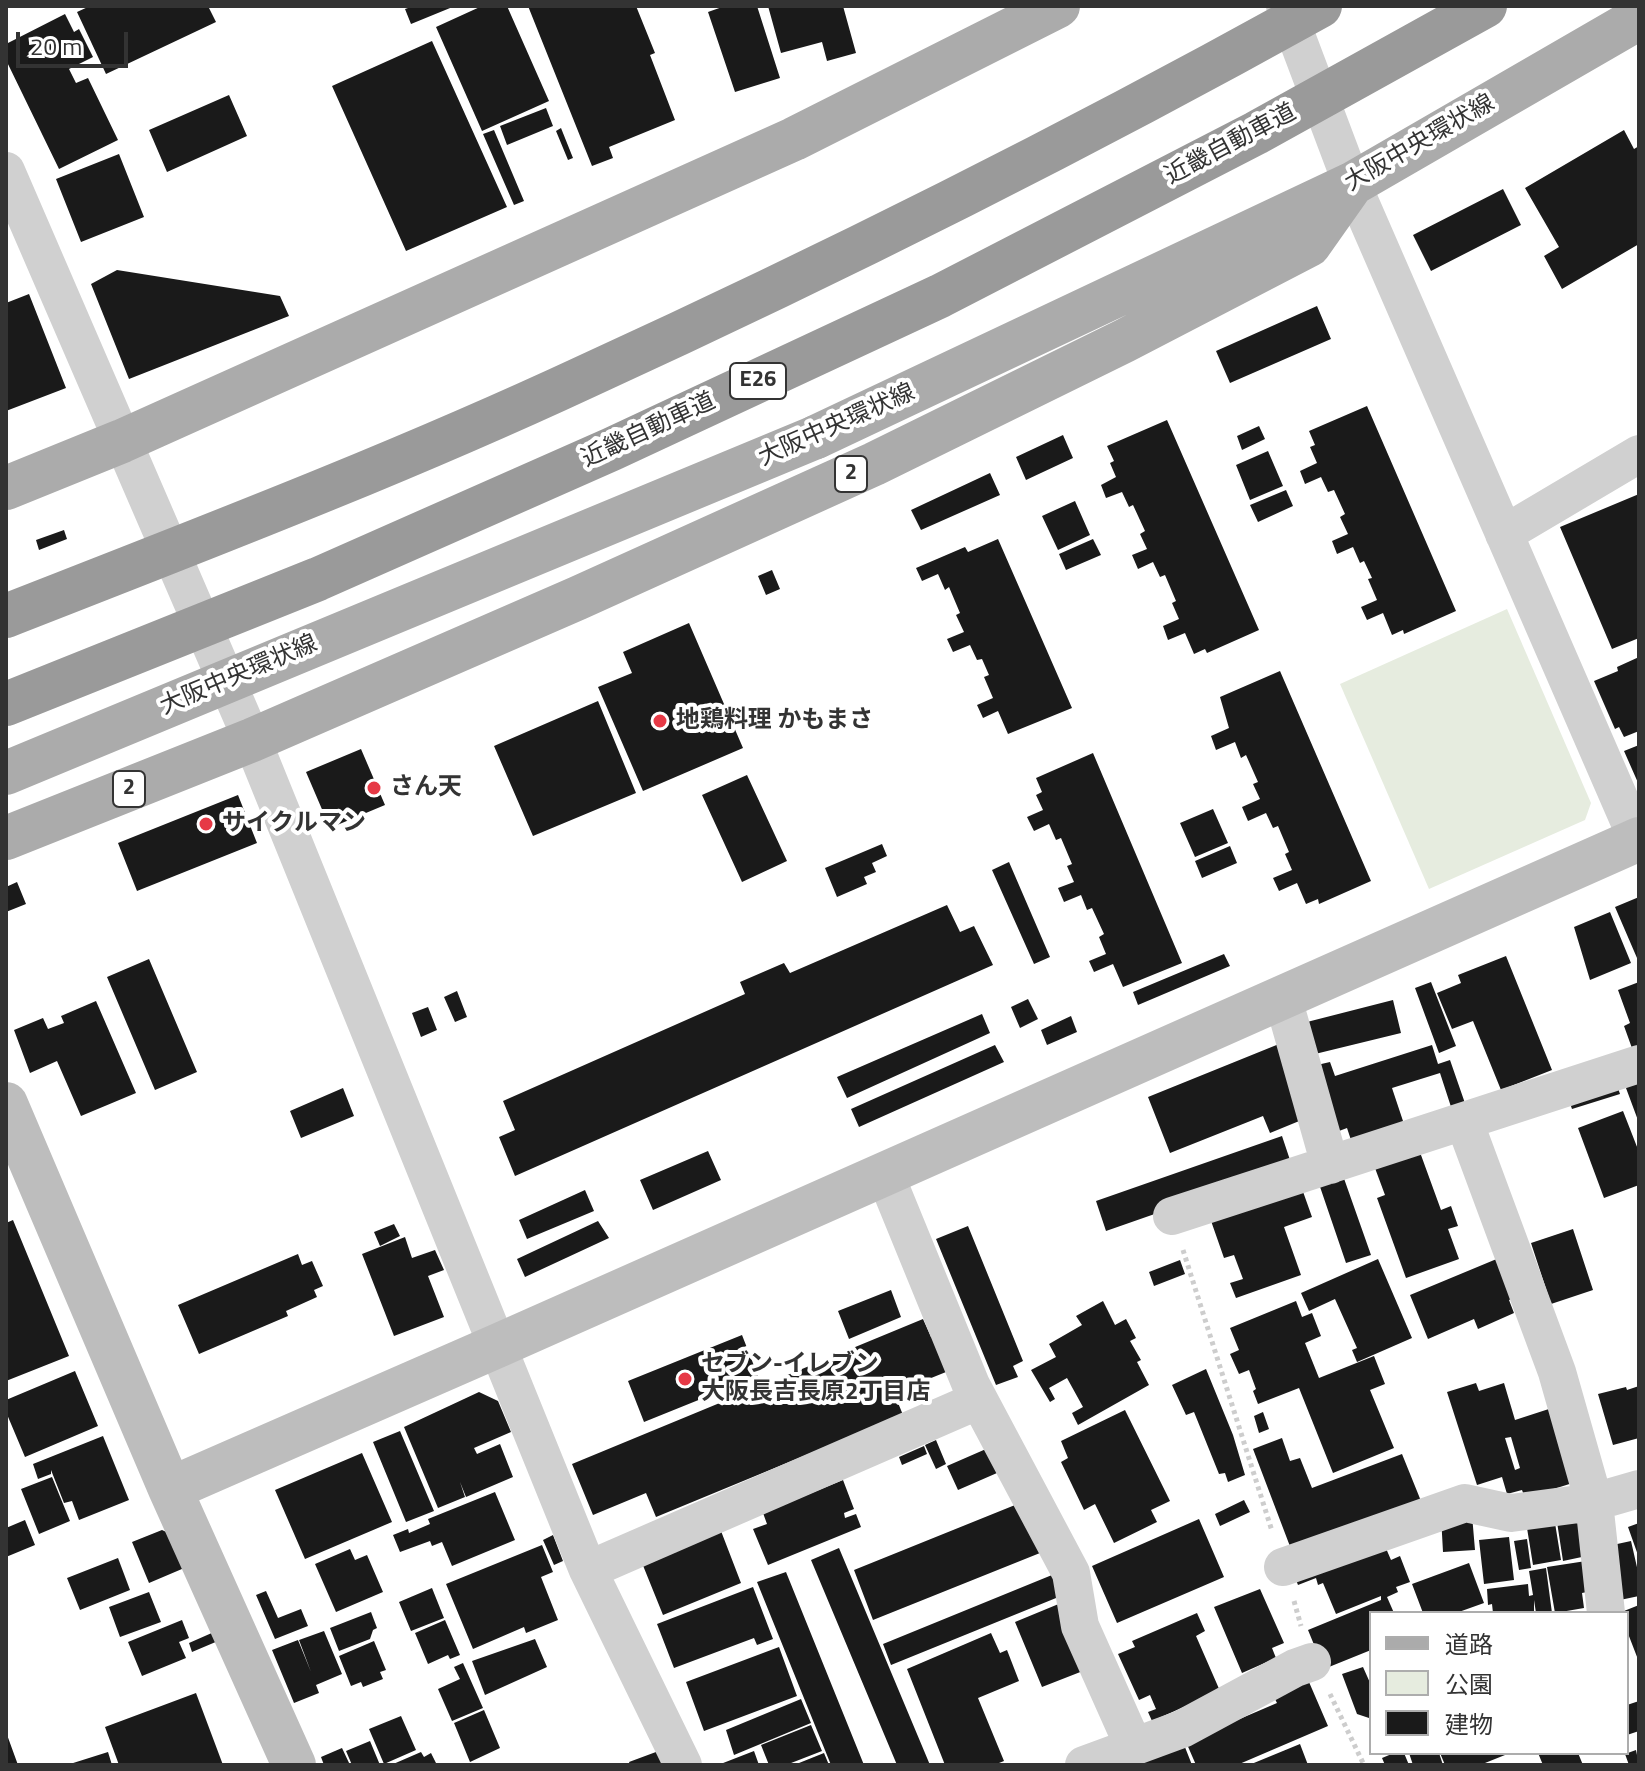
<!DOCTYPE html>
<meta charset="utf-8">
<style>
body{margin:0}
#map{position:relative;width:1645px;height:1771px;overflow:hidden;background:#fff;font-family:"Titillium Web","Noto Sans JP",sans-serif}
canvas{display:block}
.frame{position:absolute;inset:0;border:8px solid #333;pointer-events:none}
.legend{position:absolute;left:1369px;top:1611px;width:260px;height:144px;box-sizing:border-box;background:#fff;border:2px solid #adadad;margin:0;padding:10px 14px;list-style:none;font-size:24px;color:#333}
.legend li{display:flex;align-items:center;gap:16px;height:40px}
.legend b{width:40px;border:2px solid #adadad}
.scale{position:absolute;left:16px;top:32px;width:112px;height:36px;box-sizing:border-box;border:4px solid #333;border-top:0;padding-left:10px;font-size:24px;line-height:28px;white-space:nowrap;color:#333;-webkit-text-stroke:6px #fff;paint-order:stroke}
</style>
<div id="map">
<canvas width="1645" height="1771"></canvas>
<div class="frame"></div>
<ul class="legend">
<li><b style="height:10px;background:#ababab"></b>道路</li>
<li><b style="height:22px;background:#e6ecdf"></b>公園</li>
<li><b style="height:22px;background:#1a1a1a"></b>建物</li>
</ul>
<div class="scale">20 m</div>
</div>
<script>
const g = document.querySelector('canvas').getContext('2d');
g.lineJoin = 'round';
function fill(path, color) { g.fillStyle = color; g.fill(path, 'evenodd'); }
function strokePath(path, color, width, dash) { g.strokeStyle = color; g.lineWidth = width; g.lineCap = dash ? 'butt' : 'round'; g.setLineDash(dash || []); g.stroke(path); }
function label(font, color, halo, rows, align = 'center') {
  g.font = font + ' "Titillium Web","Noto Sans JP",sans-serif'; g.lineWidth = 8; g.setLineDash([]); g.textBaseline = 'middle'; g.strokeStyle = halo; g.fillStyle = color; for (const [text, x, y, turn = 0] of rows) {
    g.save(); g.translate(x, y); g.rotate((+turn || 0) * Math.PI / 180); g.textAlign = isNaN(turn) ? turn : align; if (halo) g.strokeText(text, 0, 0); g.fillText(text, 0, 0); g.restore();
  }
}
fill(new Path2D(`
 M1507 609 1591 803 1585 820 1429 889 1340 684Z`), '#e6ecdf');
fill(new Path2D(`
 M90 6H208L216 22 106 74 77 12Z
 M414 6H455L411 24 405 9Z
 M482 6H507L549 101 482 131 436 27Z
 M528 6H636L655 53 650 55 675 120 609 147 613 158 592 166Z
 M725 6H757L780 78 735 92 708 12Z
 M768 6H843L856 53 827 61 822 42 781 53Z
 M65 14 74 32 79 29 93 57 69 69 76 83 88 78 118 140 59 169 6 60V44Z
 M432 41 507 207 406 251 332 86Z
 M229 95 247 136 167 172 149 130Z
 M546 108 553 126 507 145 500 126Z
 M561 128 573 158 568 160 556 131Z
 M494 130 524 201 514 205 483 134Z
 M1624 130 1634 149 1639 146V244L1562 289 1544 256 1559 247 1525 188Z
 M119 154 144 217 81 242 56 179Z
 M1503 189 1521 225 1431 271 1413 235Z
 M117 270 280 296 289 316 129 379 91 284Z
 M29 294 66 388 6 411V303Z
 M1317 306 1331 339 1230 383 1216 351Z
 M1367 406 1456 611 1404 634 1403 630 1392 635 1383 613 1367 620 1361 607 1377 600 1368 579 1372 578 1364 561 1360 563 1353 547 1337 554 1332 541 1348 534 1340 517 1345 514 1334 490 1328 492 1321 477 1305 484 1300 471 1317 463 1310 447 1315 445 1309 431Z
 M1167 420 1259 630 1207 653 1205 649 1194 654 1185 633 1168 640 1163 626 1179 619 1172 603 1176 601 1165 575 1160 577 1153 562 1138 569 1132 555 1147 549 1140 534 1145 531 1133 505 1129 507 1122 492 1106 498 1101 485 1116 477 1110 463 1114 461 1107 446Z
 M1259 426 1265 439 1242 450 1237 436Z
 M1063 435 1073 458 1026 480 1016 457Z
 M1268 451 1283 486 1250 500 1236 465Z
 M990 473 1000 495 921 530 911 510Z
 M1286 490 1293 506 1258 522 1250 505Z
 M1639 494V638L1612 649 1560 527Z
 M1075 501 1090 535 1058 550 1042 516Z
 M64 530 67 539 39 550 36 540Z
 M998 539 1072 708 1008 734 998 711 983 718 977 705 993 698 984 677 989 675 982 659 977 660 970 645 953 652 947 639 964 632 956 615 960 613 949 587 945 590 938 574 922 581 916 568 965 547 968 552Z
 M1093 539 1101 555 1066 570 1059 554Z
 M772 570 780 589 766 595 758 576Z
 M689 623 743 748 643 791 598 687 632 673 623 652Z
 M1639 657V731L1624 737 1619 727 1615 729 1594 681 1618 671 1617 667Z
 M1280 671 1371 881 1319 904 1318 899 1306 904 1297 883 1279 891 1273 878 1292 870 1285 854 1289 852 1278 826 1273 828 1266 813 1248 821 1242 807 1260 799 1253 784 1258 782 1246 755 1241 758 1235 742 1216 750 1211 736 1229 728 1220 697Z
 M598 701 636 793 533 836 494 746Z
 M1639 745V785L1624 751Z
 M361 749 385 805 330 828 306 772Z
 M1093 753 1182 963 1123 987 1113 964 1094 972 1089 961 1106 954 1099 937 1104 934 1092 908 1087 910 1081 895 1064 902 1058 888 1074 882 1067 866 1072 864 1061 838 1056 840 1049 824 1034 831 1027 817 1043 810 1036 795 1042 792 1036 778Z
 M747 775 787 861 742 882 702 795Z
 M238 795 257 843 137 891 118 843Z
 M1213 809 1228 843 1195 857 1180 823Z
 M882 844 887 856 872 863 876 872 864 877 867 884 837 897 825 868Z
 M1230 846 1237 863 1202 878 1195 861Z
 M1009 862 1050 957 1034 964 992 870Z
 M17 882 26 904 6 912V887Z
 M1639 897V957L1637 958 1615 907Z
 M947 905 960 932 974 926 993 965 515 1176 499 1137 515 1130 503 1101 745 994 740 982 784 963 790 973Z
 M1610 912 1631 963 1590 980 1574 927Z
 M1224 954 1230 966 1138 1005 1133 992Z
 M1506 956 1552 1070 1501 1090 1473 1021 1452 1029 1437 993 1461 983 1458 975Z
 M149 959 197 1072 155 1090 107 977Z
 M1431 982 1456 1046 1439 1053 1415 988Z
 M1639 982V1049L1633 1051 1624 1026 1630 1023 1618 990Z
 M457 991 467 1017 455 1022 444 997Z
 M1028 999 1038 1019 1020 1028 1011 1007Z
 M1393 1000 1401 1033 1315 1054 1307 1022Z
 M96 1001 136 1093 81 1116 57 1061 30 1073 14 1030 43 1018 48 1029 64 1023 61 1016Z
 M428 1007 437 1030 421 1037 412 1013Z
 M982 1014 990 1033 847 1098 837 1077Z
 M1071 1016 1077 1032 1047 1045 1041 1030Z
 M1279 1044 1309 1117 1270 1133 1263 1116 1170 1153 1148 1097Z
 M995 1045 1004 1062 859 1127 851 1109Z
 M1432 1045 1438 1064 1450 1060 1467 1109 1453 1113 1440 1073 1392 1088 1407 1133 1354 1149 1347 1128 1339 1131 1317 1065 1330 1062 1335 1076Z
 M1639 1074V1123L1623 1080Z
 M1614 1076 1620 1094 1572 1109 1566 1092Z
 M343 1088 354 1116 301 1138 290 1111Z
 M1623 1111 1639 1152V1185L1604 1198 1578 1128Z
 M1282 1136 1292 1166 1106 1231 1096 1201Z
 M1417 1144 1441 1210 1451 1206 1458 1226 1448 1229 1459 1259 1406 1278 1377 1198 1385 1195 1372 1160Z
 M708 1151 721 1180 653 1210 640 1180Z
 M1341 1170 1371 1255 1346 1263 1317 1178Z
 M1301 1186 1312 1217 1284 1227 1301 1275 1236 1298 1230 1283 1243 1279 1234 1255 1224 1258 1210 1218Z
 M585 1190 594 1211 527 1239 519 1220Z
 M13 1220 69 1356 6 1381V1223Z
 M598 1221 609 1238 525 1277 517 1259Z
 M394 1224 400 1236 380 1246 374 1232Z
 M968 1226 1023 1361 1013 1366 1018 1377 996 1385 936 1239Z
 M1573 1229 1593 1290 1551 1304 1531 1243Z
 M405 1237 412 1258 435 1250 444 1270 428 1276 444 1317 394 1336 362 1254Z
 M298 1254 302 1265 312 1261 323 1286 314 1290 317 1297 286 1311 288 1316 199 1354 178 1305Z
 M1499 1258 1515 1297 1509 1300 1514 1313 1478 1329 1474 1319 1428 1339 1410 1295Z
 M1378 1259 1412 1338 1357 1362 1352 1350 1357 1348 1335 1299 1309 1311 1301 1293Z
 M1180 1260 1185 1274 1154 1286 1149 1272Z
 M891 1290 901 1317 849 1339 838 1311Z
 M1103 1301 1115 1325 1126 1319 1136 1338 1130 1341 1141 1360 1137 1362 1149 1385 1078 1425 1072 1413 1083 1407 1067 1378 1049 1388 1055 1399 1050 1402 1031 1370 1056 1357 1049 1344 1082 1325 1076 1316Z
 M1296 1301 1302 1317 1312 1313 1321 1336 1305 1343 1319 1378 1374 1356 1385 1384 1370 1390 1394 1448 1333 1473 1299 1388 1258 1404 1253 1391 1256 1389 1249 1370 1239 1374 1230 1354 1239 1350 1230 1328Z
 M923 1319 931 1337 938 1334 946 1372 894 1393 903 1415 656 1517 646 1493 593 1515 572 1464Z
 M742 1335 758 1376 644 1422 628 1381Z
 M1206 1369 1233 1435 1245 1475 1228 1482 1225 1473 1219 1474 1194 1412 1186 1415 1172 1385Z
 M75 1371 98 1426 25 1457 6 1412V1400Z
 M1476 1383 1479 1391 1504 1383 1515 1420 1555 1407 1579 1481 1525 1498 1522 1490 1507 1494 1502 1477 1477 1485 1447 1392ZM1511 1437 1520 1468 1515 1470 1505 1438Z
 M1639 1386V1438L1613 1445 1598 1394 1626 1387 1627 1390Z
 M479 1392 498 1401 511 1432 474 1448 477 1454 500 1444 513 1477 466 1497 460 1482 465 1497 438 1508 404 1427Z
 M1125 1410 1170 1501 1151 1510 1157 1522 1114 1543 1095 1504 1084 1510 1061 1462 1068 1458 1061 1441Z
 M1263 1412 1269 1429 1259 1433 1254 1416Z
 M400 1431 434 1511 406 1522 373 1442Z
 M103 1436 129 1500 79 1520 72 1501 64 1503 51 1470V1474L38 1479 33 1464Z
 M1282 1438 1290 1461 1300 1458 1312 1488 1402 1454 1423 1506 1291 1549 1253 1449Z
 M936 1440 946 1464 936 1469 925 1445Z
 M924 1446 927 1454 902 1465 899 1457Z
 M986 1449 997 1473 958 1490 947 1466Z
 M362 1453 392 1522 305 1559 275 1490Z
 M52 1477 70 1521 39 1534 21 1489Z
 M843 1480 854 1509 844 1513 845 1518 856 1514 861 1527 768 1565 753 1529 767 1524 763 1513Z
 M495 1492 515 1540 452 1566 442 1542 432 1546 430 1541 400 1552 393 1535 408 1529 409 1533 430 1524 428 1519Z
 M1244 1500 1250 1512 1220 1526 1215 1514Z
 M1020 1503 1040 1553 873 1620 854 1570Z
 M1472 1515 1475 1550 1443 1552 1441 1516Z
 M1583 1518 1596 1554 1563 1561 1557 1522Z
 M1199 1519 1224 1577 1117 1623 1092 1566Z
 M25 1520 35 1545 6 1557V1528Z
 M1555 1523 1561 1560 1533 1565 1527 1528Z
 M1639 1523V1558L1628 1527Z
 M162 1530 177 1537 189 1566 149 1583 132 1542Z
 M721 1531 741 1583 663 1615 642 1563Z
 M553 1535 563 1561 554 1565 543 1540Z
 M1509 1537 1514 1580 1484 1584 1479 1540Z
 M1527 1539 1531 1568 1519 1570 1514 1541Z
 M1631 1541 1639 1576V1596L1620 1600 1608 1546Z
 M542 1545 553 1572 541 1577 558 1620 526 1633 524 1627 473 1649 446 1584Z
 M1385 1546 1391 1560 1400 1556 1410 1582 1396 1587 1398 1592 1387 1597 1394 1613H1371V1650L1324 1669 1308 1630 1381 1600V1596L1336 1614 1323 1583 1318 1585 1316 1578 1298 1585 1292 1570Z
 M839 1548 930 1765H897L811 1560Z
 M350 1549 355 1560 367 1555 383 1592 336 1612 315 1564Z
 M118 1558 130 1590 80 1610 67 1578Z
 M1586 1561 1597 1590 1582 1593 1584 1608 1555 1613 1547 1567Z
 M1469 1563 1484 1603 1456 1613H1423L1412 1584Z
 M1546 1568 1552 1613H1536L1534 1600V1613H1493L1492 1604 1488 1605 1487 1589 1528 1584 1529 1596 1533 1595 1529 1571Z
 M786 1572 864 1765H831L757 1582Z
 M1052 1575 1061 1596 891 1665 883 1644Z
 M753 1587 773 1639 757 1645 754 1638 674 1668 657 1624Z
 M432 1588 444 1618 411 1631 399 1602Z
 M1260 1589 1284 1643 1272 1648 1276 1658 1242 1673 1214 1607Z
 M266 1591 278 1618 301 1609 308 1626 275 1639 256 1595Z
 M149 1592 161 1622 120 1637 109 1607Z
 M1061 1603 1088 1669 1042 1687 1015 1622Z
 M1639 1605V1662L1627 1631V1613H1619Z
 M371 1612 377 1628 373 1630 370 1639 339 1651 330 1628Z
 M1197 1613 1205 1631 1196 1636 1220 1691 1152 1721 1148 1712 1156 1709 1150 1695 1139 1700 1118 1654 1135 1647 1132 1641Z
 M182 1620 189 1638 179 1642 186 1658 142 1676 128 1642Z
 M445 1620 460 1655 450 1659 448 1655 428 1664 415 1633Z
 M324 1631 342 1674 316 1685 319 1693 294 1703 272 1650 298 1640 311 1672 299 1640Z
 M214 1632 218 1641 192 1652 189 1643Z
 M991 1633 1000 1653 1007 1650 1019 1681 978 1698 1004 1761 994 1765H945L907 1669Z
 M535 1639 547 1667 485 1695 472 1661Z
 M374 1641 386 1670 380 1672 383 1679 363 1687 361 1682 351 1686 339 1656Z
 M779 1647 797 1696 704 1731 686 1682Z
 M463 1663 483 1708 452 1721 438 1689 460 1679 454 1667Z
 M1363 1667 1371 1685V1717L1369 1718 1357 1714 1342 1674Z
 M1309 1682 1328 1726 1237 1765H1196L1186 1742 1277 1703 1274 1697Z
 M196 1693 223 1765H119L105 1727Z
 M801 1699 811 1723 734 1755 726 1730Z
 M1639 1701V1731L1627 1735V1705Z
 M484 1710 500 1748 470 1762 454 1723Z
 M401 1716 416 1750 384 1764 369 1729Z
 M811 1725 822 1751 786 1765H769L761 1745Z
 M6 1732 18 1765H6Z
 M1181 1737 1192 1765H1138Z
 M370 1741 380 1765H352L346 1751Z
 M1300 1744 1308 1765H1249Z
 M342 1748 350 1765H324L321 1757Z
 M664 1749 669 1765H630L629 1762Z
 M1636 1750 1639 1765H1629L1625 1754Z
 M754 1751 759 1765H718Z
 M108 1752 112 1765H70V1764Z
 M421 1752 424 1757 431 1753 437 1765H391Z
 M824 1753 829 1765H794Z
 M1394 1753H1404L1409 1765H1385L1382 1758Z
 M1409 1753H1439L1443 1765H1413Z
 M1440 1753H1510L1480 1765H1445Z
 M1538 1753H1578L1583 1765H1543Z`), '#1a1a1a');
strokePath(new Path2D(`
 M1183 1250 1272 1531
 M1294 1601 1301 1626
 M1330 1694 1364 1765`), '#cdcdcd', 5, [4, 4]);
strokePath(new Path2D(`
 M1285 6 1352 184 1637 839
 M6 171 252 740 588 1570 683 1765
 M1504 534 1639 454
 M1282 995 1330 1165
 M1464 1121 1557 1372 1594 1502 1606 1613
 M884 1172 971 1385 1071 1573 1080 1626 1134 1747
 M1172 1216 1639 1064
 M1283 1567 1465 1503 1511 1513 1594 1502 1639 1489
 M588 1570 979 1400
 M1084 1765 1182 1729 1295 1668 1312 1662`), '#d0d0d0', 38);
strokePath(new Path2D(`
 M6 1104 170 1489 294 1765
 M170 1489 497 1346 1639 839`), '#bdbdbd', 44);
strokePath(new Path2D(`
 M816 437 1352 184 1639 18
 M6 488 122 441 794 139 1058 6
 M6 838 252 740 578 598 874 464 1124 341 1309 245 1352 184`), '#ababab', 44);
strokePath(new Path2D(`
 M6 773 816 437`), '#ababab', 44);
strokePath(new Path2D(`
 M6 616C200 540 396 465 585 377 834 263 1081 139 1320 6
 M6 704 318 579 612 449 940 296 1256 133 1485 6`), '#9a9a9a', 44);
for (const [x, y, r, color] of [
 [660,721,8,"#e63946"],
 [374,788,8,"#e63946"],
 [206,824,8,"#e63946"],
 [685,1379,8,"#e63946"]
]) { const dot = new Path2D(); dot.arc(x, y, r, 0, 2 * Math.PI); g.fillStyle = color; g.fill(dot); strokePath(dot, '#fff', 3); }
for (const [x, y, w] of [
 [758,381,56],
 [851,474,32],
 [129,789,32]
]) { const box = new Path2D(); box.roundRect(x - w / 2, y - 18, w, 36, 6); g.fillStyle = '#fff'; g.fill(box); strokePath(box, '#333', 2); }
label('bold 22px', '#333', null, [
 ["E26",758,381],
 ["2",851,474],
 ["2",129,789]
]);
label('24px', '#333', '#fff', [
 ["大阪中央環状線",1420,144,-30],
 ["近畿自動車道",1231,145,-28],
 ["大阪中央環状線",837,426,-24],
 ["近畿自動車道",649,431,-25],
 ["大阪中央環状線",239,676,-23]
]);
label('bold 24px', '#333', '#fff', [
 ["地鶏料理 かもまさ",676,721],
 ["さん天",390,788],
 ["サイクルマン",222,824],
 ["セブン-イレブン",701,1365],
 ["大阪長吉長原2丁目店",701,1393]
], 'left');
</script>
